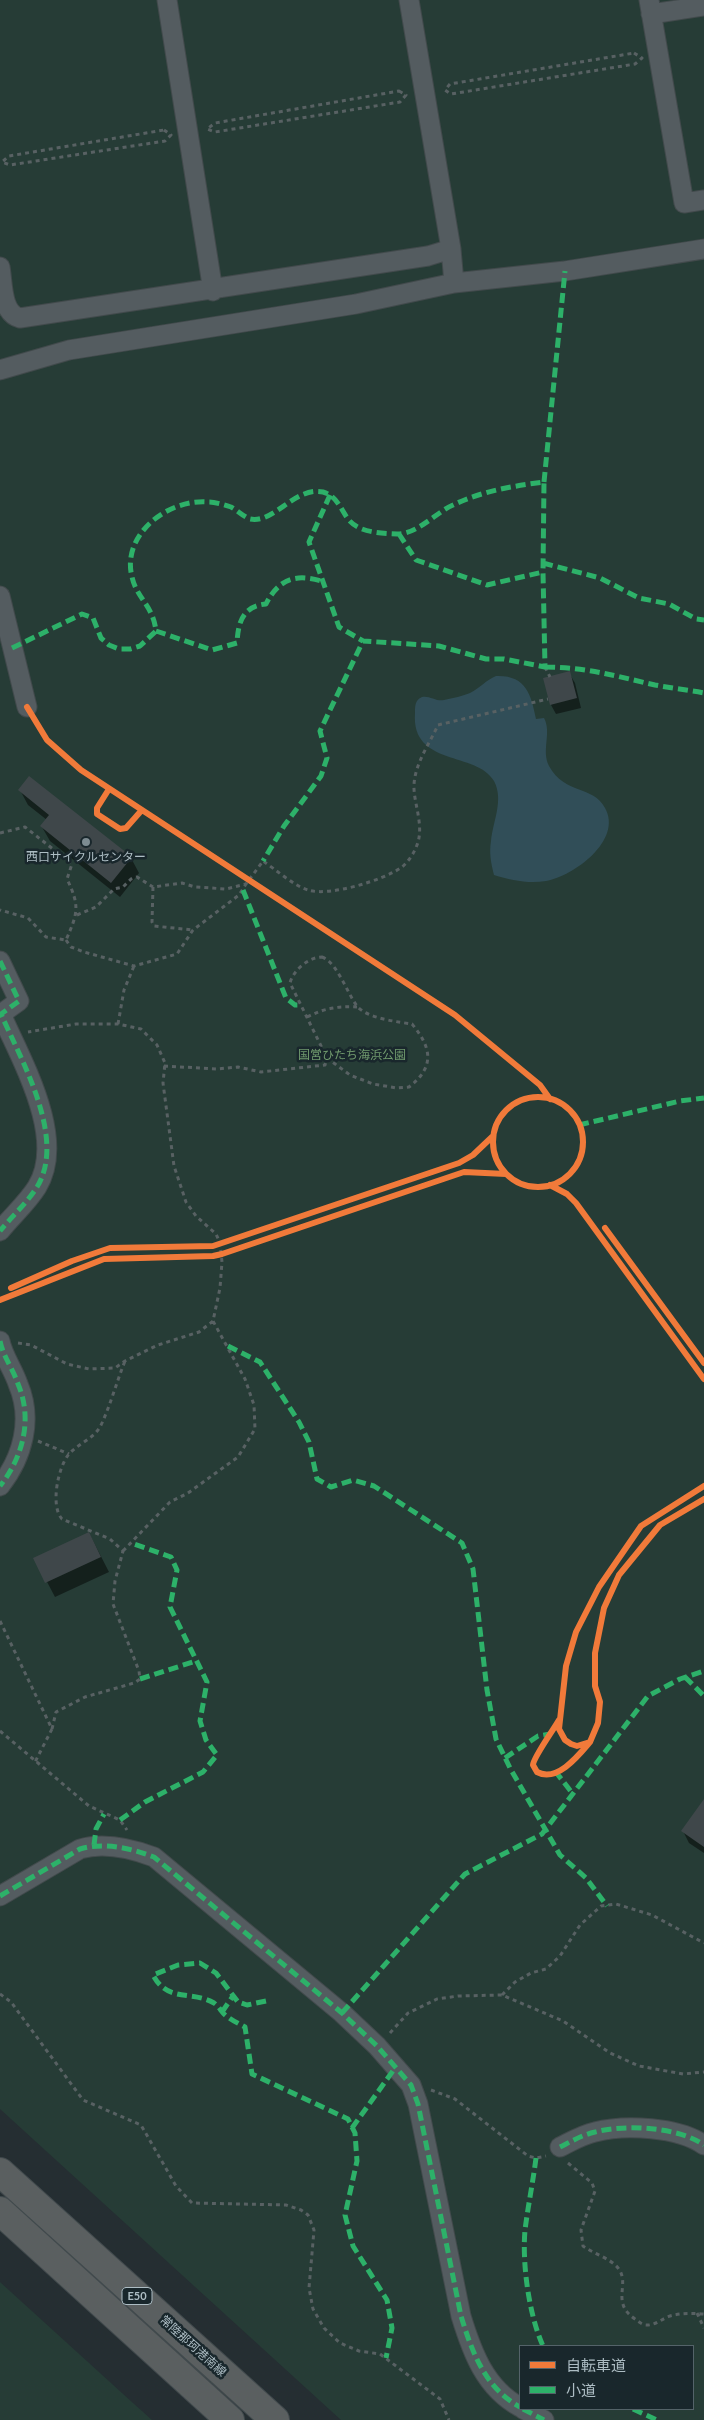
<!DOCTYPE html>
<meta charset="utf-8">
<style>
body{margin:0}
#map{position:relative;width:704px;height:2420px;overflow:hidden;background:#252e32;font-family:Lato,"Noto Sans JP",sans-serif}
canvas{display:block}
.legend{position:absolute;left:519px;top:2345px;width:175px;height:65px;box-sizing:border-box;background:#19272c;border:1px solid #546369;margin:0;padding:6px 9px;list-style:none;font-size:15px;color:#adbdc4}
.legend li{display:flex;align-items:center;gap:10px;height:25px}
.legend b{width:25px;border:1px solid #546369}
</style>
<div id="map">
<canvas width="704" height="2420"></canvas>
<ul class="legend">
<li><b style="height:6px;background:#f17a3a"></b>自転車道</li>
<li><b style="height:6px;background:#2db169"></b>小道</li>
</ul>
</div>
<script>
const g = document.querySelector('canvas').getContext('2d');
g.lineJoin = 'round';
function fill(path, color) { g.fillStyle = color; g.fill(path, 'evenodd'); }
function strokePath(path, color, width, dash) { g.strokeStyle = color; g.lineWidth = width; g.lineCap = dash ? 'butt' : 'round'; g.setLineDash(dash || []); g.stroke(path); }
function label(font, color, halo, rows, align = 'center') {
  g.font = font + ' Lato,"Noto Sans JP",sans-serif'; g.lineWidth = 5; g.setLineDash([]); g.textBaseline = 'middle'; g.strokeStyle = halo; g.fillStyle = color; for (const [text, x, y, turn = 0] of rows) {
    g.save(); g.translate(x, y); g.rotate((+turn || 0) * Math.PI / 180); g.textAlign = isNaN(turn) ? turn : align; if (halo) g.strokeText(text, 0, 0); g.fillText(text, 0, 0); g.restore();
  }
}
fill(new Path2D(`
 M0 0H704V2420H341L0 2109ZM520 2346H693V2409H520Z
 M0 2282 133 2403 152 2420H0Z`), '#263c36');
fill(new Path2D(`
 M496 676C526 675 531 694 536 719L544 718C552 733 541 750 549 766 565 795 593 785 605 808 623 840 574 876 546 881 528 884 511 880 494 875 491 863 489 853 491 841 493 821 504 800 494 781 477 751 411 767 415 713 415 706 415 700 422 697 429 695 437 702 444 700 453 698 463 696 470 693 480 688 486 680 496 676Z`), '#314e58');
fill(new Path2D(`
 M569 673 575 683 581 708 556 714 551 705Z
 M20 790 131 858 139 873 120 897 50 841 42 827 47 820 28 805Z
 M89 1533 109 1572 55 1597 35 1559Z
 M704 1810V1853L689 1843 683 1831Z`), '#0007');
fill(new Path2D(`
 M570 671 577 698 550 705 543 678Z
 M29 776 132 857 111 883 40 826 49 815 18 790Z
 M89 1532 101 1557 45 1583 33 1558Z
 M704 1799V1847L681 1831Z`), '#3f474a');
const minor = new Path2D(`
 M167 0 213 291
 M409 0 451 249 454 283
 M649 0 684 203 704 200
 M651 14 704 6
 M0 267C3 283 1 313 20 318L428 256 451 249
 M0 370 69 350 356 304 454 283 565 271 704 249
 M0 596 27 707
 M0 961 19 1001 1 1014C21 1060 67 1138 37 1187 27 1203 12 1216 0 1231
 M0 1341C3 1356 13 1369 18 1384 33 1419 23 1457 0 1486
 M0 1896 80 1849C104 1842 130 1848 154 1857L342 2013 377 2046 411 2085 418 2104 461 2316C472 2352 485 2388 520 2407
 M560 2147C572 2141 582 2135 595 2132 625 2124 679 2127 704 2145
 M523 2409 544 2420`);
const highway = new Path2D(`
 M0 2172 275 2420
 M0 2211 230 2420`);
strokePath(minor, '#424a4c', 21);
strokePath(highway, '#414a4d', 30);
strokePath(new Path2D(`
 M634 53 642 58 635 64 451 94 445 90 450 84Z
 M399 91 406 95 400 102 215 132 207 129 215 123Z
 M164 130 171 135 165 141 10 165 2 162 9 156Z
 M545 667 550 677
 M0 833 25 827 72 864 67 879C80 906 78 913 66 940L46 937 28 918 0 910
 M153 887 152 922 154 926 193 930
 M77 915 96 907 114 889 123 887 131 879 137 877 153 887 182 883 195 887 226 889 246 884 263 861C275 869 294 886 308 890 329 897 384 880 402 867 409 861 414 853 417 845 424 827 415 807 414 789 413 766 429 745 438 725L548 699
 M66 940 71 947 84 952 134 966 177 954 193 930 239 895 246 884
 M322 957C337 962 347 993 357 1006 366 1018 398 1022 412 1024 431 1047 436 1066 409 1087L397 1088 373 1084 350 1075 327 1058 290 983C293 971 308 957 322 957Z
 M307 1017C325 1008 338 1006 357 1007
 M118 1024 124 990 134 966
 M164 1066 217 1069 238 1067 261 1072 325 1065 327 1058
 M18 1343 31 1345 67 1364 89 1369 115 1368 125 1361 158 1345 199 1332 213 1321 220 1288 222 1262 220 1243 216 1234 196 1216 186 1202 174 1166 163 1083 165 1063 157 1045 141 1029 118 1024H76L28 1032
 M38 1441 69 1454
 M123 1551 170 1502 188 1493 238 1457 255 1429 254 1405 245 1379 213 1321
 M0 1621 52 1729 35 1762
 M52 1729 56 1712 85 1697 134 1683 140 1679 139 1671 113 1604 115 1581 123 1551 110 1539 62 1519C50 1506 58 1467 69 1454 80 1442 95 1439 102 1423 111 1403 117 1381 125 1361
 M0 1731 89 1806 120 1820 127 1830
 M0 1994 11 2002 83 2100 141 2125 176 2186 192 2203 286 2205 301 2210 308 2215 314 2230 309 2288 313 2309 324 2328 340 2343 359 2351 380 2354 440 2399 449 2420
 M502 1995 515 1982 531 1973 546 1969 560 1956 580 1925 601 1906 616 1904 652 1915 704 1943
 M390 2033 408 2013 437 1999 458 1996 502 1995 563 2021 610 2053 639 2066 683 2074 704 2072
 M431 2090 455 2099 528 2156 536 2158 546 2156
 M568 2163 592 2183 595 2191 581 2230 583 2246C594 2254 610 2258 618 2268 631 2284 610 2302 635 2319 638 2321 641 2324 645 2325 655 2326 661 2319 670 2316 681 2313 692 2313 704 2314
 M697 2313 704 2328`), '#586163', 3, [4, 4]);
strokePath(minor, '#545c60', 19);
strokePath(highway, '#5a5f60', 28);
strokePath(new Path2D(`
 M544 482 565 271
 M330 495 309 542 339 627 363 641
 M399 534 416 560 487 585 543 572
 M543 563 600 578 639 598 669 604 696 619 704 620
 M156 631 212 650 237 643C238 622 243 606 266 604 279 578 297 573 324 582
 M12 648 82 614 93 618 101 638 109 645 119 649H130L140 646 156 631C153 605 137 599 132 577 121 534 169 498 209 502 215 502 225 505 231 507 237 510 244 517 250 519 274 524 295 486 323 492 337 496 340 508 348 519 359 533 380 533 397 534 418 534 435 513 453 505 482 491 513 486 544 482L543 572 545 667 504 659H486L439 646 363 641 320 731 327 758 321 776 284 826 263 861
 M545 667C586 667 615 676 655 685 671 688 688 690 704 693
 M243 890 286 998 295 1005H300
 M0 961 19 1001 1 1014C21 1060 67 1138 37 1187 27 1203 12 1216 0 1231
 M579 1125 680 1101 704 1098
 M0 1341C3 1356 13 1369 18 1384 33 1419 23 1457 0 1486
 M228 1346 260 1362 299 1422 309 1442 317 1479 331 1487 353 1480 374 1486 462 1543 473 1569 487 1690 496 1739 510 1768 560 1855 586 1878 607 1906
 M685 1677 704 1696
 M140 1679 196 1661
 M505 1758 538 1736 550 1734
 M555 1771 573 1794
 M120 1820 145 1802 203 1772 217 1755 206 1740 200 1721 207 1682 170 1607 177 1570 171 1557 131 1543
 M94 1845 96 1829 104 1814
 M0 1896 80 1849C104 1842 130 1848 154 1857L342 2013 377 2046 411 2085 418 2104 461 2316C472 2352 485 2388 520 2407
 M266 2001 247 2005 238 2002 216 1973 200 1963 178 1965 153 1975C168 2003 191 1990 214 2003 220 2007 222 2014 228 2017 233 2021 240 2024 245 2027L252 2074 348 2119 355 2133 357 2161 345 2215 353 2246 387 2300 392 2328 386 2358
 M222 2012 233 1996
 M342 2013 465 1874 542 1834 648 1696 680 1679 704 1671
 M352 2128 395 2068
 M560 2147C572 2141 582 2135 595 2132 625 2124 679 2127 704 2145
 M536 2158C533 2182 528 2206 525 2230 522 2264 529 2315 543 2346
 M523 2409 544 2420
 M633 2409 657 2420`), '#2db169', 5, [10, 5]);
strokePath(new Path2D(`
 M27 707 47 740 81 770 455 1015 540 1085 550 1099
 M109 789 97 808V814L120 829 126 828 141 811
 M493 1142a45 45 0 1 1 90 0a45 45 0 1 1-90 0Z
 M550 1185 567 1194 576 1203 704 1379
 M605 1228 704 1363
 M11 1288 72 1261 110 1248 213 1246 459 1163 473 1155 493 1136
 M0 1300 104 1259 213 1256 222 1254 464 1172 506 1174
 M704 1486 641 1526 599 1587 576 1632 566 1666 559 1729 565 1740 571 1744 577 1746 590 1742 598 1723 600 1702 595 1686V1653L604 1608 619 1575 660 1525 704 1499
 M559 1720C554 1729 533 1758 533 1765L537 1772C557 1783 579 1755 590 1742`), '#f17a3a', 6);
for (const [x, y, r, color] of [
 [86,842,5,"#7d8b91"]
]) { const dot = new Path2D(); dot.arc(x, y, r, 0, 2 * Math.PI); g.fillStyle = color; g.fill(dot); strokePath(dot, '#19272c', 2); }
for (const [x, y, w] of [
 [137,2296,30]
]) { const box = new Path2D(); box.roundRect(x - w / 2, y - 8.5, w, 17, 4); g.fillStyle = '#19272c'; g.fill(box); strokePath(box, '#adbdc4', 1); }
label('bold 11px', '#adbdc4', null, [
 ["E50",137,2296]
]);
label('12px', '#adbdc4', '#19272c', [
 ["西口サイクルセンター",86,857]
]);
label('12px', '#709a6d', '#19272c', [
 ["国営ひたち海浜公園",352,1055]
]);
label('12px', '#adbdc4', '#19272c', [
 ["常陸那珂港南線",193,2346,42]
]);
</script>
